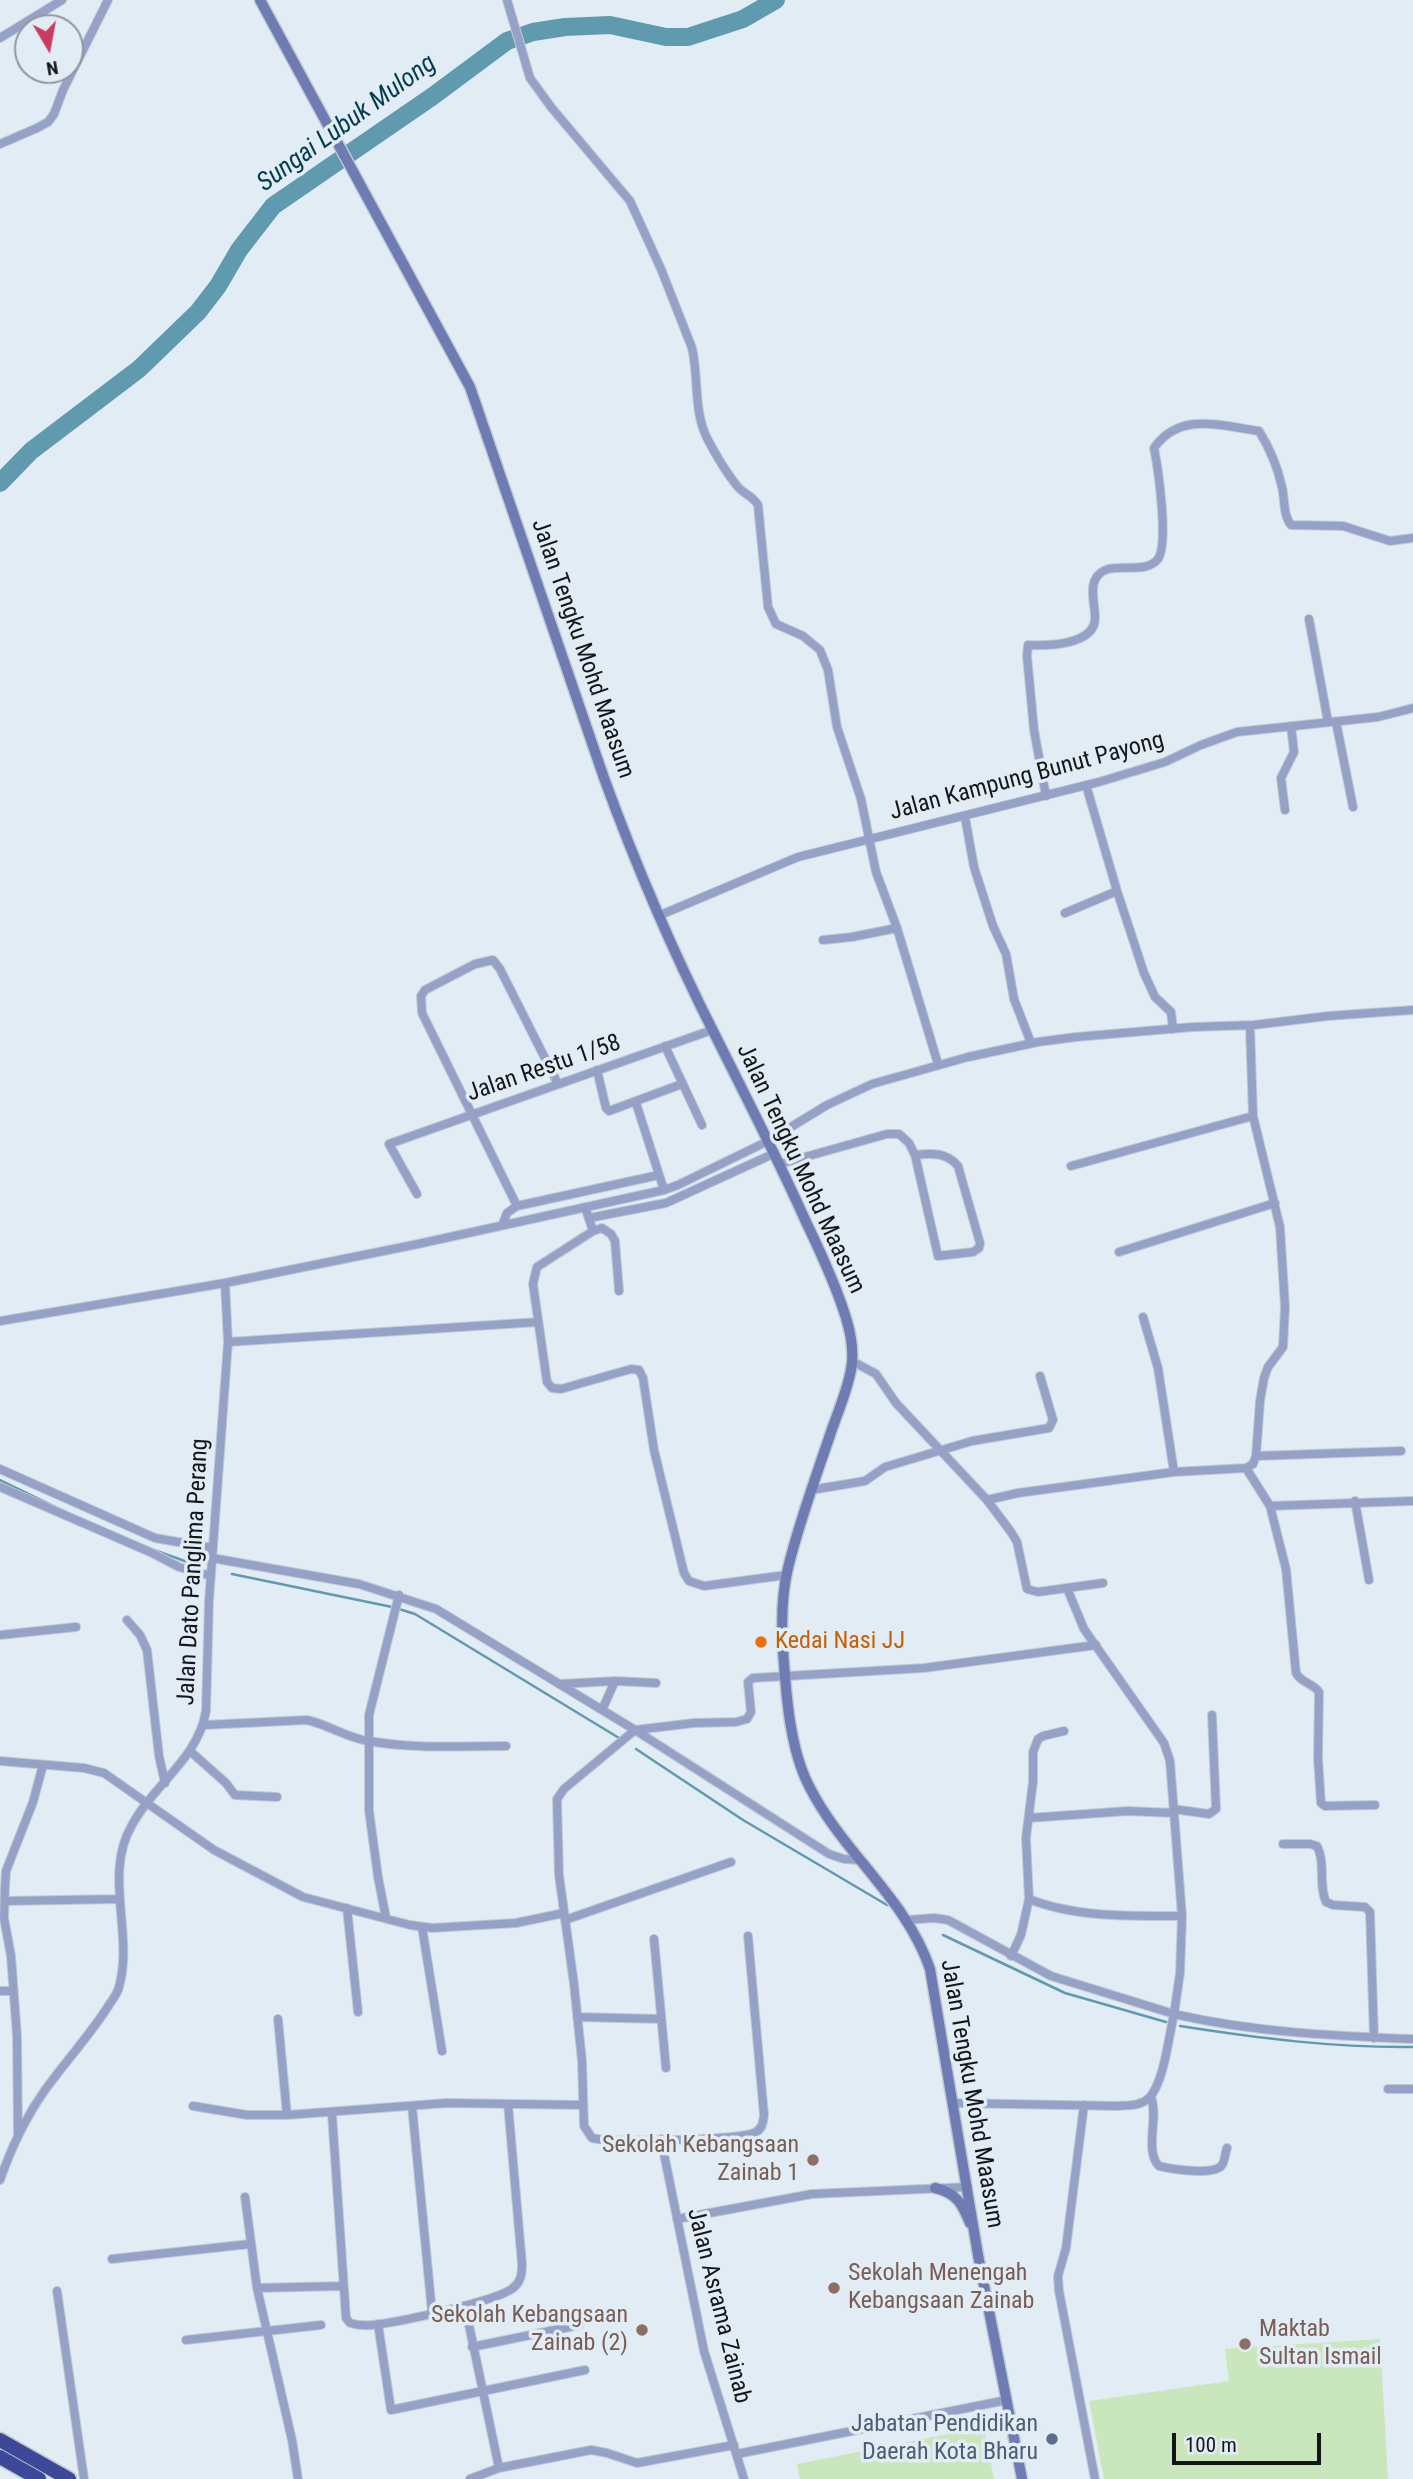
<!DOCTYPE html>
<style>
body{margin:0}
#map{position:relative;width:1413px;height:2479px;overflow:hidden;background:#e2ecf4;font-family:"Roboto Condensed",sans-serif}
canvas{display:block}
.north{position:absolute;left:14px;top:14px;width:70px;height:70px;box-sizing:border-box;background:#e2ecf4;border:2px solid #90979d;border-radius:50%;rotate:170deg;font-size:19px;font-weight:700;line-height:28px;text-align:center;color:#14171a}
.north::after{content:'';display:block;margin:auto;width:24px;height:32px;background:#ca3b60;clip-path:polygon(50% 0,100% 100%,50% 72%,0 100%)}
.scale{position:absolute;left:1172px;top:2433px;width:149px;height:32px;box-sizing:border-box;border:4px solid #14171a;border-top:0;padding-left:9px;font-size:21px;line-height:24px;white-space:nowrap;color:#14171a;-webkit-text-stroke:5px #e2ecf4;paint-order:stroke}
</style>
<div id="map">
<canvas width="1413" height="2479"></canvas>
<div class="north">N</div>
<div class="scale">100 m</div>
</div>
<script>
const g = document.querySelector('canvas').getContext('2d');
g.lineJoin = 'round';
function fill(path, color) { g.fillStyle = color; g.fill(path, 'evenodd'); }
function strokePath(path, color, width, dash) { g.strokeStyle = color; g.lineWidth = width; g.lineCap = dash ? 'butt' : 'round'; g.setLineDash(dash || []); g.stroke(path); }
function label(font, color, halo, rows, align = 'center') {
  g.font = font + ' "Roboto Condensed",sans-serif'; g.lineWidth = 7; g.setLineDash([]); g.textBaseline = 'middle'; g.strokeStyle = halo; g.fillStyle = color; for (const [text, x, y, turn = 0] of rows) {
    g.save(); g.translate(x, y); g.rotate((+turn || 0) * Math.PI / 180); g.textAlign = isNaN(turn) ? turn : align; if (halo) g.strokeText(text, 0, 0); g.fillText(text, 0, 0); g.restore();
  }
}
fill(new Path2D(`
 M1380 2339 1388 2479H1104L1089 2401 1229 2381 1225 2349Z
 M984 2427 994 2479H800L797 2464Z`), '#cae6bc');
strokePath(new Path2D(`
 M0 1480 64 1511
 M154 1550 193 1564
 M232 1574 392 1607
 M399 1609 415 1614 619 1738
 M636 1749 743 1820 887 1905
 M943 1935 1065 1993 1166 2022
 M1180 2026C1257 2038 1335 2048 1413 2047`), '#5f9aae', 2.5);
strokePath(new Path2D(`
 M0 483 31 451 139 369 198 312 218 286 239 250 273 206 433 96 507 41 533 32 565 27 610 25 666 37H688L743 19 776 0`), '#5f9aae', 18);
const street = new Path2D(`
 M507 0 530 78 551 107 630 201 661 269 692 348C699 378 693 412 708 440 716 455 727 474 738 487 744 494 753 496 758 505L768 607 776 624 803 636 820 650 828 670 837 727 861 799 876 872 897 928 938 1064
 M0 38 62 0
 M0 144 37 128 48 122 54 114 63 90 108 0
 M1309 619 1328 722
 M1336 722 1353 807
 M1086 785 1117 891 1144 973 1155 997 1171 1012 1173 1029
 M1046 796 1034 730 1027 656 1028 645C1048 646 1096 645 1095 617 1095 606 1090 590 1095 580 1106 556 1143 578 1158 559 1169 543 1158 468 1154 448 1180 411 1221 426 1259 431 1269 447 1278 469 1282 487 1285 500 1283 515 1291 525L1343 526 1390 541 1413 538
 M1285 810 1281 778 1294 752 1291 726
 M965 817 974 867 993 926 1006 954 1014 999 1031 1043
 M1065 913 1117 891
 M658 916 798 857 1099 782 1165 762 1201 745 1237 732 1378 717 1413 708
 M823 940 852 937 897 928
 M665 1046 702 1125
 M597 1070 606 1108 609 1111 682 1084
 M636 1103 664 1190
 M780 1164 887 1134H899L909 1143 915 1155 938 1256 973 1252 979 1248 980 1243 958 1166C946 1152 932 1153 915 1155
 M1071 1166 1253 1116
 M417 1194 389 1144 712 1030
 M517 1206 422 1013 421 996 425 990 475 964 493 960 500 969 558 1084
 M585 1207 593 1231 537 1267 533 1284 547 1382 552 1388 561 1389 631 1369 639 1370 643 1378 654 1450 684 1573 689 1581 704 1586 786 1575
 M589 1218 666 1203 775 1153
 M503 1223 507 1213 517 1206 659 1175
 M593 1231 602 1228 611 1234 615 1241 619 1291
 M1119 1252 1275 1203
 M1143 1317 1158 1368 1174 1472
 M0 1321 225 1283 418 1244 664 1190 678 1185 768 1141 827 1105 872 1084 968 1057 1038 1042 1076 1037 1193 1027 1254 1025 1328 1016 1413 1010
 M228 1342 538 1322
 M852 1361 876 1374 896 1403 987 1500 1011 1532 1017 1542 1027 1589 1038 1592 1103 1583
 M1256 1456 1401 1451
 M1246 1468 1253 1464 1256 1456 1260 1401 1264 1378 1268 1367 1283 1347 1285 1307 1280 1227 1253 1116 1250 1026
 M0 1469 155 1538 213 1548
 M0 1487 150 1552 179 1567 211 1576
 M811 1490 865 1481 885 1467 972 1441 1049 1428 1053 1420 1040 1376
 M987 1500 1018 1493 1174 1472 1246 1468 1270 1506 1413 1501
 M1355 1501 1369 1580
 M1270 1506 1286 1569 1296 1673C1301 1683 1313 1683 1319 1692L1318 1759 1321 1803 1325 1806 1375 1805
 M212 1558 359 1584 436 1609 635 1730 829 1854 844 1859 860 1860
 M1067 1588 1084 1629 1164 1743 1170 1761 1182 1916 1180 1973 1174 2014C1253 2032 1333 2036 1413 2039
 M127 1620 140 1635 147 1650 159 1756 165 1783
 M0 1635 76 1627
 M559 1684 615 1681 656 1683
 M602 1710 615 1681
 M204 1725 307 1720C329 1725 347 1738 369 1741 411 1749 463 1746 506 1746
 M190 1751 226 1783 235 1795 277 1797
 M0 1761 84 1768 104 1773 214 1850 303 1897 410 1925 432 1928 516 1923 564 1913
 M1173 1809 1209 1814 1216 1809 1212 1715
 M1029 1818 1128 1811 1174 1813
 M1283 1844H1310L1317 1846C1326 1863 1318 1885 1326 1902L1333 1905 1365 1907 1370 1912 1374 2038
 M1029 1899C1076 1918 1133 1916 1182 1916
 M5 1901 119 1899
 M347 1908 358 2012
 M386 1918 378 1877 369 1810V1715L399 1595
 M565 1920 731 1862
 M907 1920 934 1918 948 1920 1051 1976 1174 2014C1169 2035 1164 2083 1149 2098 1141 2106 1128 2105 1118 2106L954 2103
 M422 1927 442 2051
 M748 1936 764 2115C763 2123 762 2130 754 2133 735 2140 612 2143 592 2138L584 2126 582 2061 574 1984 559 1875 557 1799 564 1789 635 1730 694 1723 736 1722 747 1719 751 1712 748 1682 753 1678 924 1668 1096 1645
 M654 1939 666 2068
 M1011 1956 1021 1935 1029 1899 1026 1838 1033 1782V1752L1038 1739 1043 1736 1064 1731
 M0 1991H12
 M577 2017 661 2019
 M278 2019 287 2115
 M1388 2089H1413
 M1151 2097C1159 2117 1144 2151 1159 2166 1171 2169 1215 2176 1222 2165 1225 2161 1225 2153 1227 2148
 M1084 2105 1066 2248 1058 2276 1059 2291 1095 2479
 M193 2106 247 2115H287L447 2103 583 2105
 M412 2106 432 2312
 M332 2114 346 2318 350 2323C357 2325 364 2326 372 2325 395 2323 498 2301 513 2288 521 2282 522 2274 522 2264L508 2104
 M18 2136 17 2036 11 1956 4 1918 5 1887 6 1871 33 1802 43 1765
 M661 2139 704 2351 744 2479
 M0 2180C11 2148 26 2117 45 2090 66 2061 90 2035 109 2005 112 2000 118 1993 119 1987 134 1935 103 1874 132 1825 154 1784 198 1759 206 1711L209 1601 228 1342 225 1283
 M245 2197 257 2288 292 2440 298 2479
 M677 2219 812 2194 968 2187
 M112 2259 250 2244
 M257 2288 343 2286
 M57 2291 84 2479
 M465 2306 499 2468
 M378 2324 391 2410 585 2370
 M186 2340 321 2325
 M472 2347 579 2325
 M737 2454 1007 2400
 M470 2479 499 2468 591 2450 607 2453 637 2463 734 2445`);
const secondary = new Path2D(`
 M260 0 470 387 604 778C636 866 673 952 715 1035 746 1097 778 1159 806 1222 821 1253 836 1285 846 1318 851 1334 854 1354 851 1370 847 1391 838 1412 831 1432 816 1477 799 1522 788 1568 778 1609 783 1656 787 1698 790 1727 795 1759 809 1786 842 1852 906 1898 930 1969L978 2255 1022 2479
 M935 2188C957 2193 962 2204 970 2223`);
const highway = new Path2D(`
 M0 2440 69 2479
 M0 2457 39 2479`);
strokePath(street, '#c1cad1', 10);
strokePath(secondary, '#c1cad1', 13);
strokePath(highway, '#c1cad1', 17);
strokePath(street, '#96a1c7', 8);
strokePath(secondary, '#6f7cb4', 10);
strokePath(highway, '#3d4998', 14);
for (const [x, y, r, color] of [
 [761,1642,7,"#e8710a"],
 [813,2160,7,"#8d6e63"],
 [834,2288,7,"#8d6e63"],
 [642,2330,7,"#8d6e63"],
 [1245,2344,7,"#8d6e63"],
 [1052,2439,7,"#5c6f8a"]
]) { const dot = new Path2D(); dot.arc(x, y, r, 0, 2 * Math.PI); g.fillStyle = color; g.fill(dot); strokePath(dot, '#e2ecf4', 2.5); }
label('24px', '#14171a', '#e2ecf4', [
 ["Jalan Tengku Mohd Maasum",582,649,71],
 ["Jalan Kampung Bunut Payong",1027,777,-15],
 ["Jalan Restu 1/58",544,1069,-19],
 ["Jalan Tengku Mohd Maasum",800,1169,65],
 ["Jalan Dato Panglima Perang",194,1572,-87],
 ["Jalan Tengku Mohd Maasum",971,2094,80],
 ["Jalan Asrama Zainab",718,2306,76]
]);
label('24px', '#c56008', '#e2ecf4', [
 ["Kedai Nasi JJ",775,1642]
], 'left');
label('24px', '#785e54', '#e2ecf4', [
 ["Sekolah Kebangsaan",799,2146],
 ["Zainab 1",799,2174],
 ["Sekolah Menengah",848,2274,"left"],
 ["Kebangsaan Zainab",848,2302,"left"],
 ["Sekolah Kebangsaan",628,2316],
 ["Zainab (2)",628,2344],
 ["Maktab",1259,2330,"left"],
 ["Sultan Ismail",1259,2358,"left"]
], 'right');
label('24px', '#4e5e75', '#e2ecf4', [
 ["Jabatan Pendidikan",1038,2425],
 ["Daerah Kota Bharu",1038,2453]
], 'right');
label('italic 26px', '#033c4b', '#e2ecf4', [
 ["Sungai Lubuk Mulong",347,124,-36]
]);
</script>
